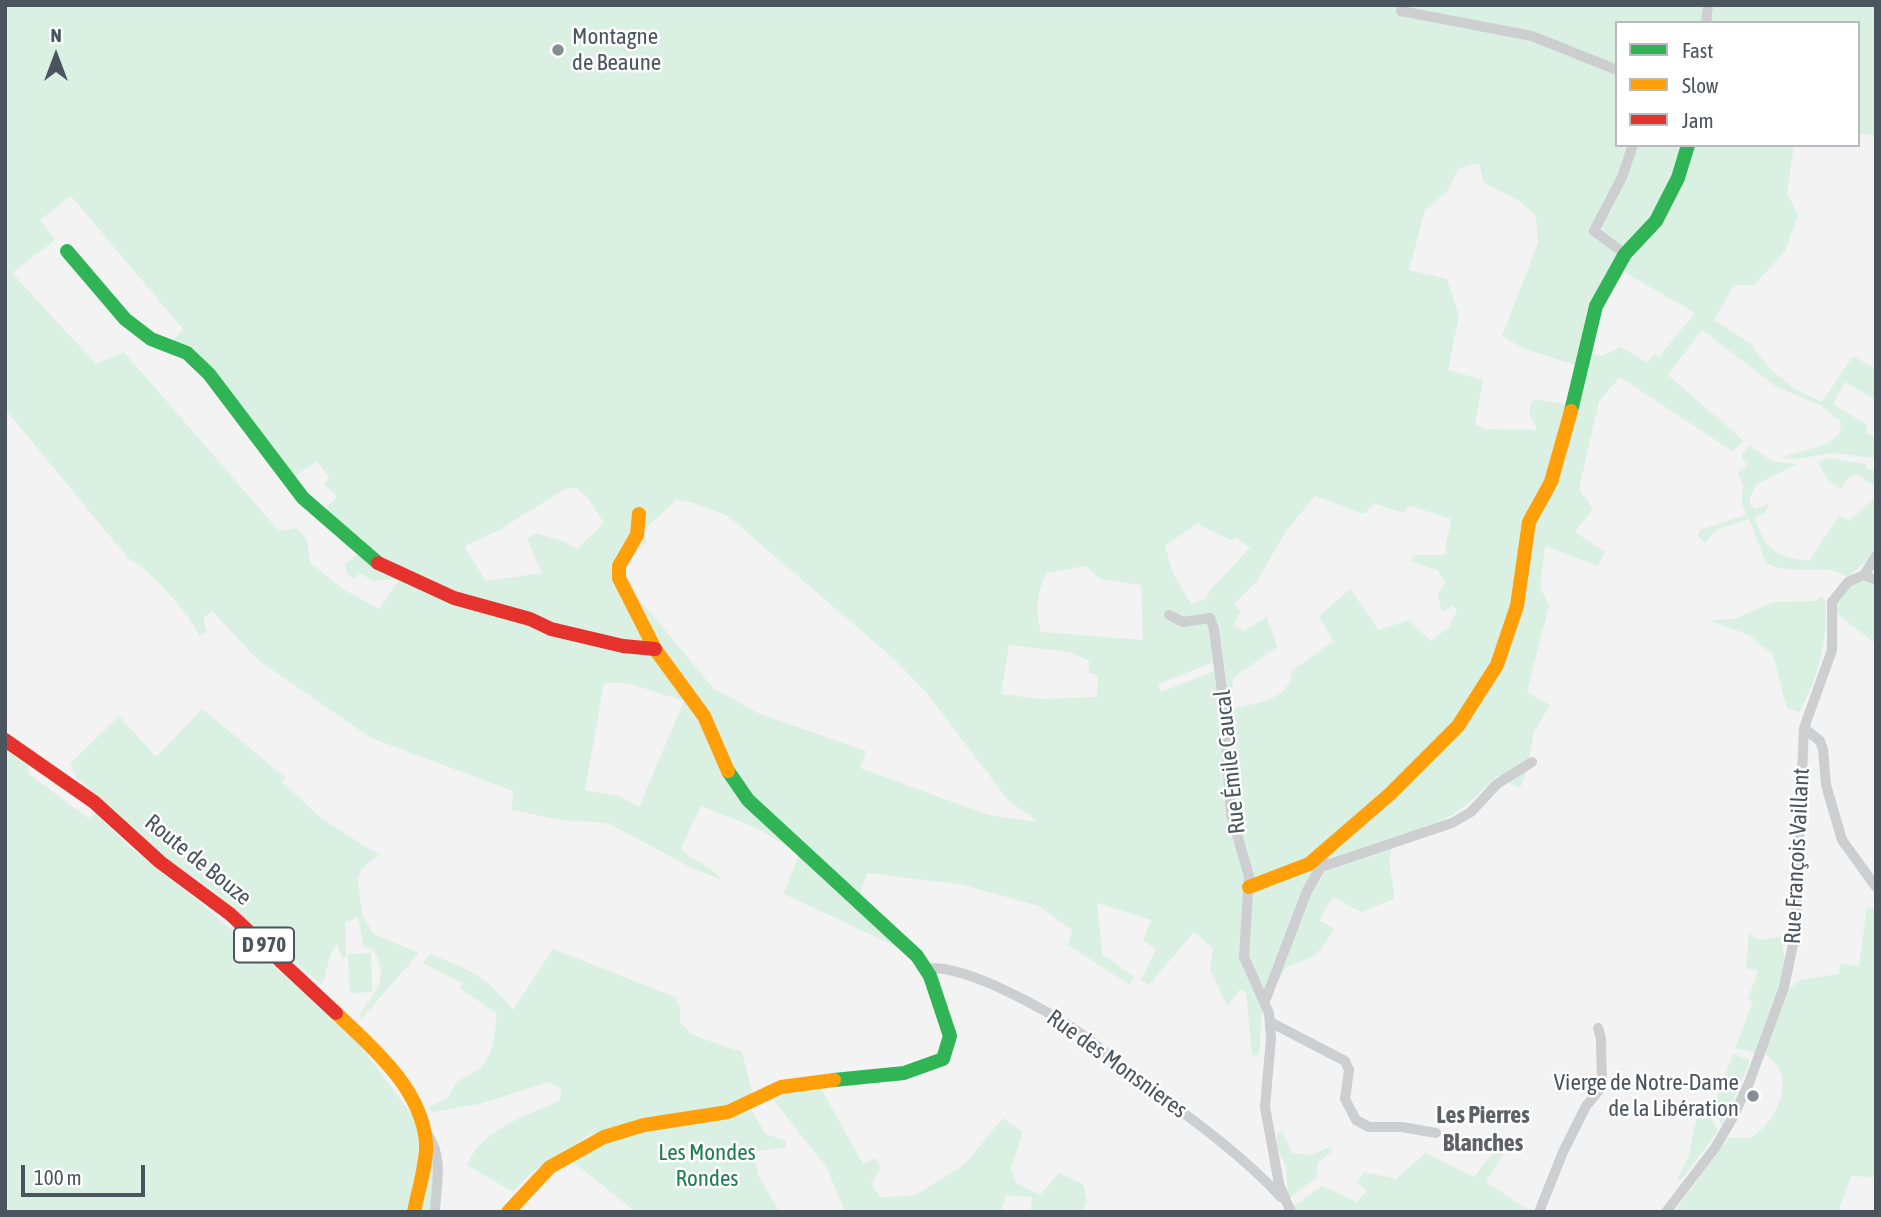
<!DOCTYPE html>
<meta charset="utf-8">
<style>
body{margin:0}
#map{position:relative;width:1881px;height:1217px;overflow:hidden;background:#f3f3f3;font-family:"Asap Condensed",sans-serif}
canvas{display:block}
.frame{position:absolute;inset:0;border:7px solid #4a555e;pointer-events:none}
.legend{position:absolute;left:1615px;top:21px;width:245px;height:126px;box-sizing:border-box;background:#fff;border:2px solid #b7bbbf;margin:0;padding:9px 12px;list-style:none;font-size:21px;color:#4a555e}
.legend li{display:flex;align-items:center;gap:14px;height:35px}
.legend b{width:35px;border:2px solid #b7bbbf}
.north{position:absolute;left:21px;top:21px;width:70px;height:70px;-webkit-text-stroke:5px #fff;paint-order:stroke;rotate:0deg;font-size:19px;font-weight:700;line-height:28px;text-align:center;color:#4a555e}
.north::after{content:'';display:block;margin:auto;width:24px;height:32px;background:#4a555e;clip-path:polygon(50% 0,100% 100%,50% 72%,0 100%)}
.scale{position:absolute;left:21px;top:1165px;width:124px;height:32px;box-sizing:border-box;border:4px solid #4a555e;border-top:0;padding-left:9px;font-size:21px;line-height:24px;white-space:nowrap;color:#4a555e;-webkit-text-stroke:5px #fff;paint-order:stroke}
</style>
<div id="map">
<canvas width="1881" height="1217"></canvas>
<div class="frame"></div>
<ul class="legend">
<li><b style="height:9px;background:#30b455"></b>Fast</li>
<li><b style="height:9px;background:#ff9f0a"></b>Slow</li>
<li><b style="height:9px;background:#e5322d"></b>Jam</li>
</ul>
<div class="north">N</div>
<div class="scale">100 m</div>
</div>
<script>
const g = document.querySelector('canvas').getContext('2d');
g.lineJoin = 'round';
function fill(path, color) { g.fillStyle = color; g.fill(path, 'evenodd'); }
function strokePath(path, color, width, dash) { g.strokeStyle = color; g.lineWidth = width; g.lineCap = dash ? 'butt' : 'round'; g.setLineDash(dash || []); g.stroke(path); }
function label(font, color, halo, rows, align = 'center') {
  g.font = font + ' "Asap Condensed",sans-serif'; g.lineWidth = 5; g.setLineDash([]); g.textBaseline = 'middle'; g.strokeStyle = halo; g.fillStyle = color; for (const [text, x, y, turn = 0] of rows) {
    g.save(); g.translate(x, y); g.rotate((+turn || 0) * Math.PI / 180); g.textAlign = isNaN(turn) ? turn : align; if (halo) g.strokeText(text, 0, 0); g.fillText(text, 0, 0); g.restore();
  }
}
fill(new Path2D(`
 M5 5H1876V136L1858 133V23H1617V145H1794L1787 193 1798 215 1785 251 1754 285H1734L1714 320 1750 343 1771 370 1795 389 1822 402 1853 356 1876 369V400L1845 382 1833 404 1867 425V433L1876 438V458L1832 453 1796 459 1779 458 1827 444 1840 433 1841 421 1820 405 1777 387 1702 330 1668 375 1744 441 1732 451 1620 377 1599 401 1579 489 1593 509 1575 532 1605 552 1598 566 1545 546 1540 588 1549 605 1527 692 1550 705 1534 732 1527 770 1520 788 1497 776C1458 815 1449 820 1397 838 1382 864 1395 873 1394 899L1361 912 1333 897 1319 920 1335 929 1315 956 1286 967 1262 1010 1259 1055H1252L1246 993 1240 989 1227 1006 1210 969 1213 949 1194 932 1149 985 1141 980 1156 949 1143 941 1151 920 1097 903 1102 954 1134 977 1130 985 1068 945 1072 930 1039 906 960 884 867 873 859 898 906 951 784 894 799 854 757 828 701 806 681 848C692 862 714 866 721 880L690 867 608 823 560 820 512 810 513 791 371 738 258 660 212 611 203 618 207 631 200 636C182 607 157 576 128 558L5 409ZM1479 163 1484 183 1518 200 1536 216 1538 243 1502 336 1525 349 1576 365 1566 404 1533 399 1529 412 1537 430 1484 429 1475 424 1483 380 1448 370 1459 315 1447 279 1409 270 1425 210 1448 190 1459 168ZM71 196 183 329 173 341 292 478 317 461 329 477 324 484 337 496 323 512 367 547 345 564 346 573 354 579 360 573 373 581 400 578 379 609 343 589 310 563 307 539 296 528 279 531 124 352 96 364 12 273 55 240 40 220ZM1619 269 1695 313 1659 357 1654 354 1647 363 1621 347 1602 356 1588 352 1604 297ZM576 488 588 498 604 523 577 549 566 542 536 533 527 539 542 573 486 581 465 548 467 545 499 530 565 489ZM1315 496 1364 514 1374 503 1403 513 1410 506 1451 519 1444 555H1413L1412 562 1437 570 1445 582 1438 596 1442 612 1454 605 1457 611 1448 628 1431 641 1408 620 1379 630 1350 589 1319 616 1333 641 1292 671C1289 702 1257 702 1232 709L1233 678 1277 647 1267 617 1243 631 1234 625 1240 612 1234 604 1257 581 1286 531ZM676 500C689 499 714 511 728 516L894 659 926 692 1008 800 1038 822 988 815 860 768 866 751 760 714 713 688 629 587 623 568 646 542 645 529ZM1199 522 1201 526 1233 541 1236 537 1250 548 1210 590 1206 599 1191 604 1173 573 1165 546ZM1085 566 1101 579 1141 585 1143 640 1041 632C1035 611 1037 592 1046 573ZM1009 645 1070 652 1089 661V673L1098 675 1097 697 1040 699 1001 694ZM1214 662 1215 671 1161 692 1158 684ZM604 683H627L684 701 639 807 619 796 585 790Z
 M1749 445 1772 461 1797 464 1757 484 1750 497V505L1756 509 1768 504 1766 512 1755 518C1765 550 1776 557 1809 561L1839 516 1849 521 1876 497V552L1848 577C1824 561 1794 577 1766 563L1749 519 1716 530 1705 543 1698 536 1700 530 1746 515 1742 503 1743 486 1738 473 1747 465 1741 456Z
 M1828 458 1865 464 1867 469 1876 471V487L1856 474 1848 479 1841 489 1828 480 1818 462Z
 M1861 580H1869L1876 586V644L1835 612C1837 594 1845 588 1861 580Z
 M1821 597 1826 601C1827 642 1819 677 1799 712L1787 708 1773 655 1749 635 1708 620 1734 619 1773 602 1816 601Z
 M202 709 285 777 282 782 322 819 379 855 361 869 358 881 362 914 374 934 419 953 362 1018 359 1016C377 987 390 982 373 949L364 947 358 917 345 922 346 956 342 959 337 943C327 956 328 970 322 985L211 889 162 855 77 778 70 764 119 716 156 757Z
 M5 749 28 765 29 774 88 818 96 814 131 848 203 905 350 1032 413 1116 419 1140 418 1163 407 1212H5Z
 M1867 907 1876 910V1177L1851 1176 1838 1212H1674L1729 1138H1751C1777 1121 1800 1077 1765 1054L1787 991 1800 980 1838 974 1841 964 1859 966Z
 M1749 933 1759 940 1781 937 1786 966 1755 1053 1735 1048 1753 1002 1748 999 1758 971 1746 968Z
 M553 949 675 997 680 1008V1022L693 1035 742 1052 753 1095 725 1108 643 1119 589 1135 530 1174 513 1192 467 1165C481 1130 527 1115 559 1101L562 1090 549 1082 479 1104 432 1112 429 1107 448 1098C458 1075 463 1081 480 1068 494 1057 495 1030 497 1014L460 988 462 983 423 963 430 954C470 971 485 974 513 1010Z
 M371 953 372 992 350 993 348 954Z
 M1733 1054 1750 1060 1722 1127 1715 1103Z
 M798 1090H822L863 1164 875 1158 881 1168 871 1183 880 1197 913 1196 948 1175 966 1163 1003 1118 1023 1132 1011 1168 1016 1183 1040 1195 1059 1173 1083 1184 1087 1201 1082 1212H1030L1032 1197 1006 1195 1001 1212H845L827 1168 772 1098Z
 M1707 1108 1718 1131 1681 1180H1677C1681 1171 1686 1163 1689 1154 1695 1137 1690 1120 1707 1108Z
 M752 1111 766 1134 786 1141V1147L753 1152 759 1177 780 1212H636L572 1161C593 1149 616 1135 640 1129 677 1121 715 1121 752 1111Z
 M1282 1131 1292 1153 1312 1155 1331 1146 1332 1151 1318 1163 1316 1178 1288 1199 1286 1167 1277 1147V1133Z
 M1496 1149 1504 1153 1486 1182 1532 1212H1296L1292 1207 1322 1186 1357 1202 1367 1191 1357 1182 1364 1172 1396 1179 1426 1153 1474 1177Z
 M432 1152 434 1180 431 1212H421Z`), '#d9f0e2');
strokePath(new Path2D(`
 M1401 11 1532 36 1617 70
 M1706 23 1708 5
 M1625 254 1594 231 1622 177 1633 145
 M1864 575 1876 556
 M1864 575 1876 580
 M1169 615 1183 622 1210 618 1214 629 1223 699 1231 814 1249 876 1244 957 1269 1013 1271 1038 1265 1107 1279 1184 1291 1212
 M1804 728 1820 741 1823 749 1826 785 1842 840 1876 887
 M1321 867 1452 823 1471 812 1497 784 1532 762
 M925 969C962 962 1046 1010 1077 1031 1098 1045 1116 1063 1136 1078 1186 1115 1238 1151 1281 1197
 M1265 1001 1307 891 1324 861
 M1270 1022 1345 1061 1349 1070 1345 1099 1356 1120 1369 1127H1402L1436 1133
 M428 1135C444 1159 436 1184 435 1212
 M1539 1212 1563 1152 1586 1106 1602 1087 1601 1038 1598 1028
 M1666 1212 1715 1148 1732 1119 1749 1083 1784 987 1795 935 1804 728 1832 650V602L1848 582 1864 575`), '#ccced0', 10);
strokePath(new Path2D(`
 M67 251 125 319 151 339 187 353 209 374 303 498 378 563
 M1571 411 1596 306 1625 254 1656 221 1678 178 1688 145
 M728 771 748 800 917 956 930 976 950 1036 943 1059 904 1073 834 1080`), '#30b455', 14);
strokePath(new Path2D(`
 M639 514 637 535 619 566V578L655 649 704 716 728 771
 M1249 887 1309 864 1390 794 1458 726 1497 665 1517 606 1529 522 1551 482 1571 411
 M336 1013C372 1047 422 1089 426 1143 427 1164 418 1191 414 1212
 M508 1212 550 1167 604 1137 644 1125 728 1112 781 1087 834 1080`), '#ff9f0a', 14);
strokePath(new Path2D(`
 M378 563 454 598 530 619 551 629 623 646 655 649
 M5 740 94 802 160 862 230 914 336 1013`), '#e5322d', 14);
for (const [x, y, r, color] of [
 [558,50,7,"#858c92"],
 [1753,1096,7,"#858c92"]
]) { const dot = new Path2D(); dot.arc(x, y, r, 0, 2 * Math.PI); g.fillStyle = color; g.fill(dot); strokePath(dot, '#fff', 2.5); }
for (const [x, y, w] of [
 [264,945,60]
]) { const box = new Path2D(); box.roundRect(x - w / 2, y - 17.5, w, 35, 5); g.fillStyle = '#fff'; g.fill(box); strokePath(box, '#4a555e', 2); }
label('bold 21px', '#4a555e', null, [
 ["D 970",264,945]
]);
label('23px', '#4a555e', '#fff', [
 ["Montagne",572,37],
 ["de Beaune",572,63],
 ["Vierge de Notre-Dame",1739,1083,"right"],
 ["de la Libération",1739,1109,"right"]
], 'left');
label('23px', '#4a555e', '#fff', [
 ["Rue Émile Caucal",1230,762,-96],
 ["Rue François Vaillant",1797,856,-87],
 ["Route de Bouze",198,860,39],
 ["Rue des Monsnieres",1117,1064,36]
]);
label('23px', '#1c7e4e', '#fff', [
 ["Les Mondes",707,1153],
 ["Rondes",707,1179]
]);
label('bold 24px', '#5e6266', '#fff', [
 ["Les Pierres",1483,1115],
 ["Blanches",1483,1143]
]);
</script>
